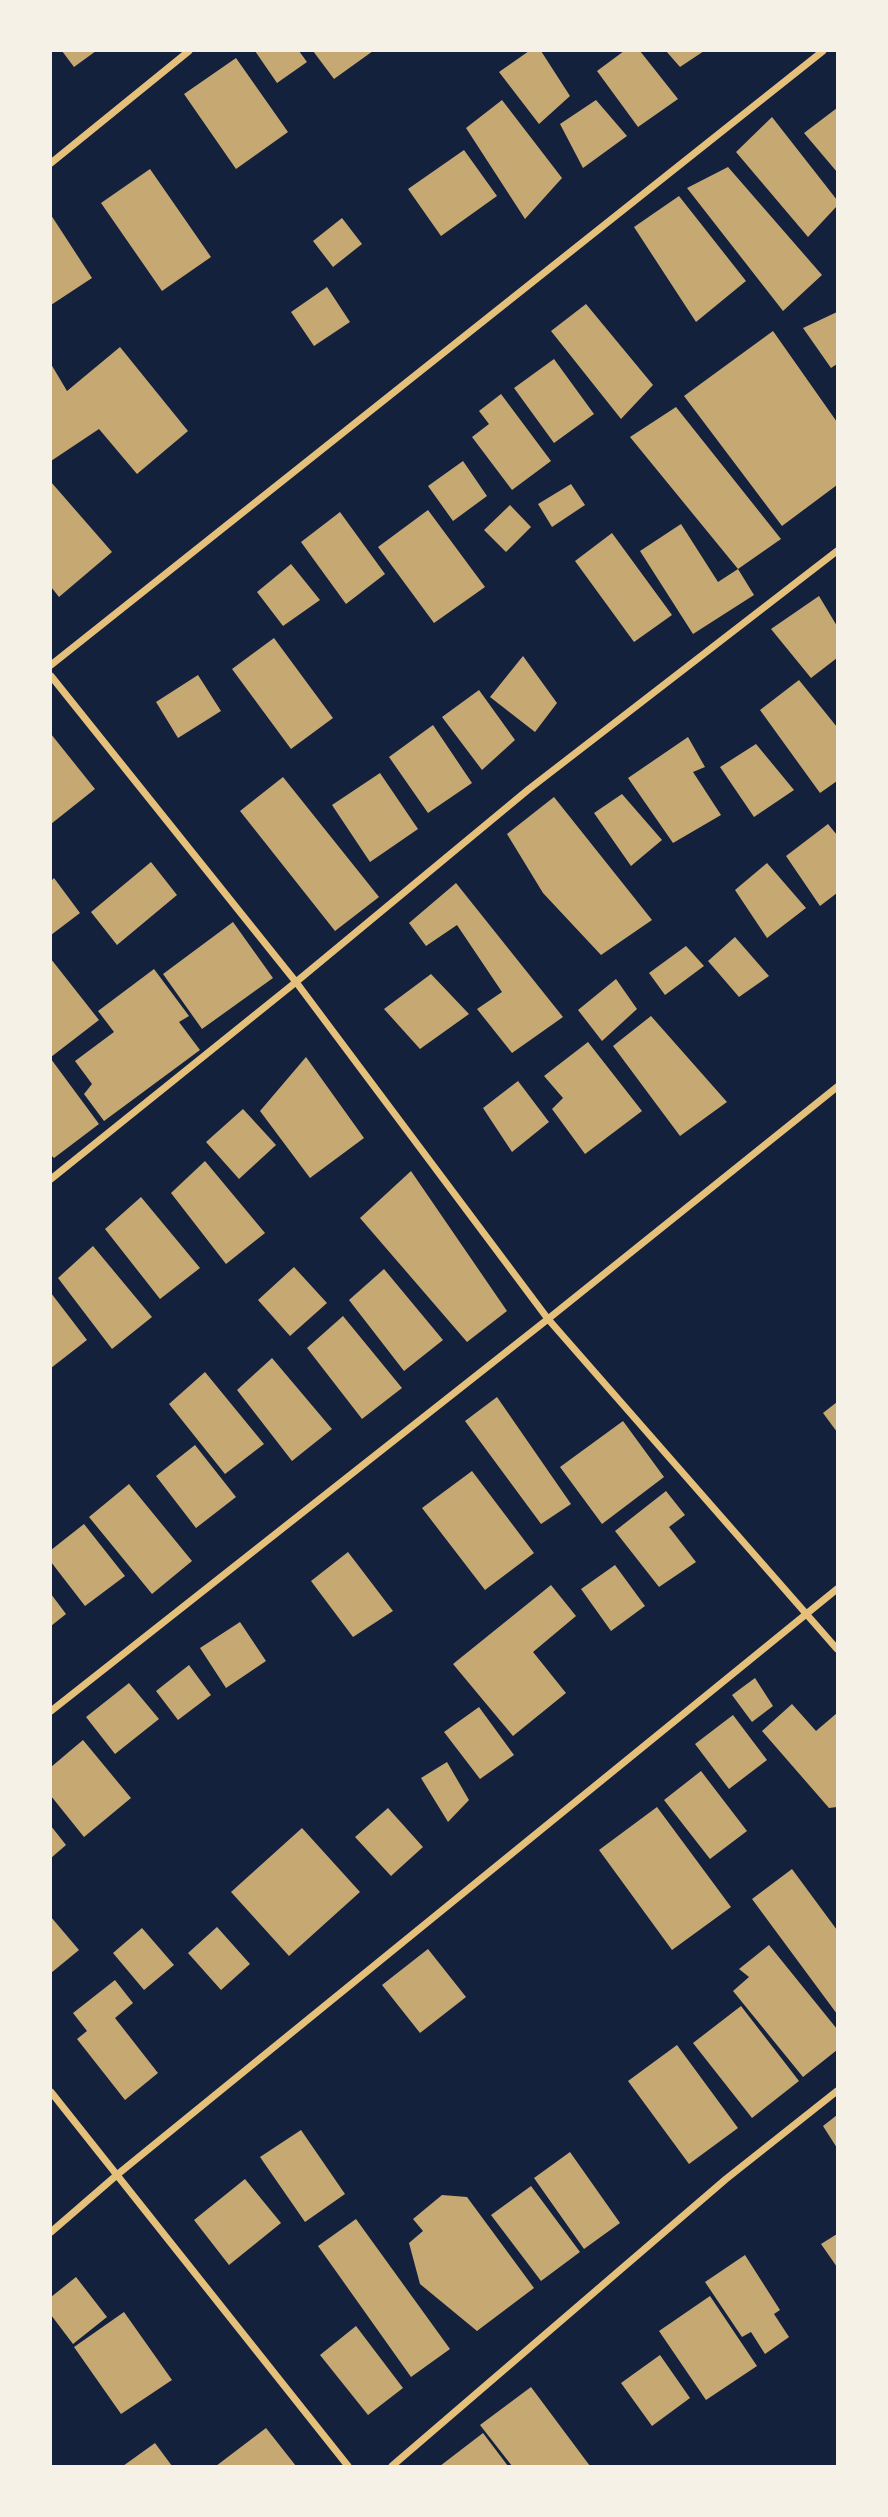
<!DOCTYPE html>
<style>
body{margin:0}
#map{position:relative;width:888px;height:2517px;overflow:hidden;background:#14213d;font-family:Helvetica,sans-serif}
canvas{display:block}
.frame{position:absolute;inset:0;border:52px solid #f6f1e7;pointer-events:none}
</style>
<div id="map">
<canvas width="888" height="2517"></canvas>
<div class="frame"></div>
</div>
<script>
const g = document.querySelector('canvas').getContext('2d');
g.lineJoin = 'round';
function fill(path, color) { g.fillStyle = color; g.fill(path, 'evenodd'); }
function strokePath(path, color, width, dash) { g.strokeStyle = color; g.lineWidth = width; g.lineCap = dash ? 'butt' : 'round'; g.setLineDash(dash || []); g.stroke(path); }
fill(new Path2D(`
 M62 51H96L74 67Z
 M255 51H299L307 62 277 83Z
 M313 51H373L334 79Z
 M529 51H541L570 96 539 124 499 72Z
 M624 51H640L678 99 638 127 597 71Z
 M666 51H704L680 67Z
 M236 58 288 132 236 169 184 94Z
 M502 100 562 178 525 219 466 128Z
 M596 100 627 136 583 168 560 124Z
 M837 108V172L804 133Z
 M772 117 837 200V206L808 237 736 152Z
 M464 150 497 196 441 236 408 189Z
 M728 167 822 275 783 311 687 188Z
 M150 169 211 257 162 291 101 203Z
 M679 196 746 281 696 322 634 227Z
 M51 215 92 278 51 305Z
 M342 218 362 244 333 267 313 241Z
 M327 287 350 322 314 346 291 312Z
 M586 304 653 385 621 419 551 331Z
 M837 312V364L831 368 803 328Z
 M773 331 837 422V485L782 526 684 396Z
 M120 347 188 431 137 474 99 429 51 461V364L67 391Z
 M554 359 594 414 554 443 514 388Z
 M501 394 551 461 512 490 472 437 489 424 479 411Z
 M676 407 781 539 738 569 754 595 693 634 640 551 681 524 718 582 738 569 630 437Z
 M463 461 487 496 453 521 428 486Z
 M51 482 112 552 59 597 51 587Z
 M571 484 585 505 552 527 538 504Z
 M510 505 531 527 506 552 484 530Z
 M428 510 485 587 434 623 378 547Z
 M340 512 385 574 346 604 301 542Z
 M612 533 672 615 634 642 575 561Z
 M291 564 320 600 283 626 257 592Z
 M819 596 837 626V658L811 678 771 629Z
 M274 638 333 718 291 749 232 669Z
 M523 656 557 703 535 732 490 697Z
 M198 675 221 711 178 738 156 702Z
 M799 680 837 727V781L820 793 760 710Z
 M479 690 515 740 482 770 442 717Z
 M433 725 472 783 428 813 389 757Z
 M51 734 95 789 51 824Z
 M688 737 705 767 693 772 721 815 673 843 628 778Z
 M756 744 794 790 754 817 720 767Z
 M380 773 418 829 370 862 332 805Z
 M283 777 379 897 335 931 240 811Z
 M622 794 662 840 631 866 594 813Z
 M554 797 652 920 601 955 543 893 507 834Z
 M828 824 837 835V893L820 906 786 856Z
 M151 862 177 895 117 945 91 912Z
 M767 863 806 908 767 938 735 890Z
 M54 878 80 913 51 935V881Z
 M456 883 563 1017 512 1053 477 1009 502 992 457 925 426 946 409 923Z
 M233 922 273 978 202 1029 163 974Z
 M735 937 769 976 739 997 708 961Z
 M686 946 704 966 665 995 649 973Z
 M51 959 99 1020 51 1057Z
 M154 969 189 1016 179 1022 200 1050 104 1121 84 1094 92 1084 75 1061 114 1032 98 1011Z
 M431 974 469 1014 420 1049 384 1009Z
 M616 979 637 1009 602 1041 578 1010Z
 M651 1016 727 1102 680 1136 613 1046Z
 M588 1042 642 1111 585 1154 552 1109 563 1098 544 1076Z
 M306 1057 364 1138 310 1178 260 1111Z
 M51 1059 99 1124 54 1158 51 1155Z
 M518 1081 549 1122 512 1152 483 1108Z
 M243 1109 276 1145 239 1179 206 1142Z
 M205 1161 265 1233 226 1264 171 1193Z
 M411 1171 507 1311 467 1342 360 1218Z
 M141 1197 200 1268 160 1299 105 1229Z
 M93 1246 152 1317 112 1349 58 1278Z
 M294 1267 327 1303 290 1336 258 1300Z
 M384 1269 443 1340 404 1371 349 1300Z
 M51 1293 87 1340 51 1368Z
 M343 1316 402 1388 362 1419 307 1348Z
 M272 1358 332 1429 292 1461 237 1390Z
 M205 1372 264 1444 225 1474 169 1404Z
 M497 1397 571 1504 541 1524 465 1421Z
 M837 1402V1432L823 1413Z
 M623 1421 664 1477 602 1524 560 1467Z
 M195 1445 236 1497 196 1528 156 1476Z
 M472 1471 534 1553 485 1590 422 1508Z
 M129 1484 192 1561 152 1594 89 1517Z
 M666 1491 685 1515 669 1527 696 1562 659 1587 615 1531Z
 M84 1524 125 1576 85 1606 51 1562V1550Z
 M348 1552 393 1611 353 1637 311 1581Z
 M615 1565 645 1606 611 1631 581 1589Z
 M551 1585 576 1616 533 1652 566 1693 513 1736 453 1664Z
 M51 1594 66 1614 51 1626Z
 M240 1622 266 1661 226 1688 200 1648Z
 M189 1665 211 1695 178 1720 156 1691Z
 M755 1678 773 1706 752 1722 732 1695Z
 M129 1683 159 1719 115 1754 86 1717Z
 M792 1704 816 1731 837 1713V1807L829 1808 762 1731Z
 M479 1707 514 1755 480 1779 444 1732Z
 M733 1715 767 1760 729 1789 695 1744Z
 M83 1740 131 1798 84 1837 51 1796V1767Z
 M447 1762 469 1800 448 1822 421 1778Z
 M701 1771 747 1831 710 1859 664 1800Z
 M657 1807 731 1907 672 1950 599 1850Z
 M388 1808 423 1847 391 1876 355 1837Z
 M51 1826 66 1845 51 1858Z
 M302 1828 360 1892 289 1956 231 1892Z
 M792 1869 837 1930V2014L752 1899Z
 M51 1917 79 1950 51 1973Z
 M217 1927 250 1964 221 1990 188 1953Z
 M142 1928 174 1965 144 1990 113 1953Z
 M769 1945 837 2029V2050L803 2077 733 1991 749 1977 739 1969Z
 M428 1949 466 1997 420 2033 382 1985Z
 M115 1980 133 2003 115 2018 158 2073 125 2100 77 2039 87 2031 73 2013Z
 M741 2006 799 2081 752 2118 693 2043Z
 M677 2045 738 2128 689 2164 628 2081Z
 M837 2115V2148L823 2126Z
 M301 2130 345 2194 305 2222 260 2157Z
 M570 2152 620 2223 584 2249 534 2178Z
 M245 2179 281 2223 229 2265 194 2220Z
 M531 2186 580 2252 541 2281 491 2215Z
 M442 2195 467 2197 534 2288 477 2331 420 2284 409 2243 423 2231 413 2219Z
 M356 2219 450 2349 411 2377 318 2246Z
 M837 2234V2267L821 2244Z
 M745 2255 780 2310 774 2314 789 2337 765 2354 751 2332 742 2337 705 2282Z
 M76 2277 107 2317 73 2344 51 2315V2297Z
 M710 2296 757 2366 706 2400 659 2331Z
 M124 2312 172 2380 121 2414 74 2347Z
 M356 2326 403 2388 368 2415 320 2355Z
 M660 2355 690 2398 652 2426 621 2383Z
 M531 2387 590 2466H512L480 2425Z
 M266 2428 296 2466H216Z
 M483 2433 508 2466H440Z
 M155 2443 172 2466H123Z`), '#c6a872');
strokePath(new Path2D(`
 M51 163 189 51
 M51 665 823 51
 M51 676 296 982 548 1319 837 1649
 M51 1179 296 982 529 789 837 551
 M51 1711 548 1319 837 1087
 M51 2092 348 2466
 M51 2232 118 2174 837 1589
 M392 2466 726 2179 837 2091`), '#e5c07b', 7);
</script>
